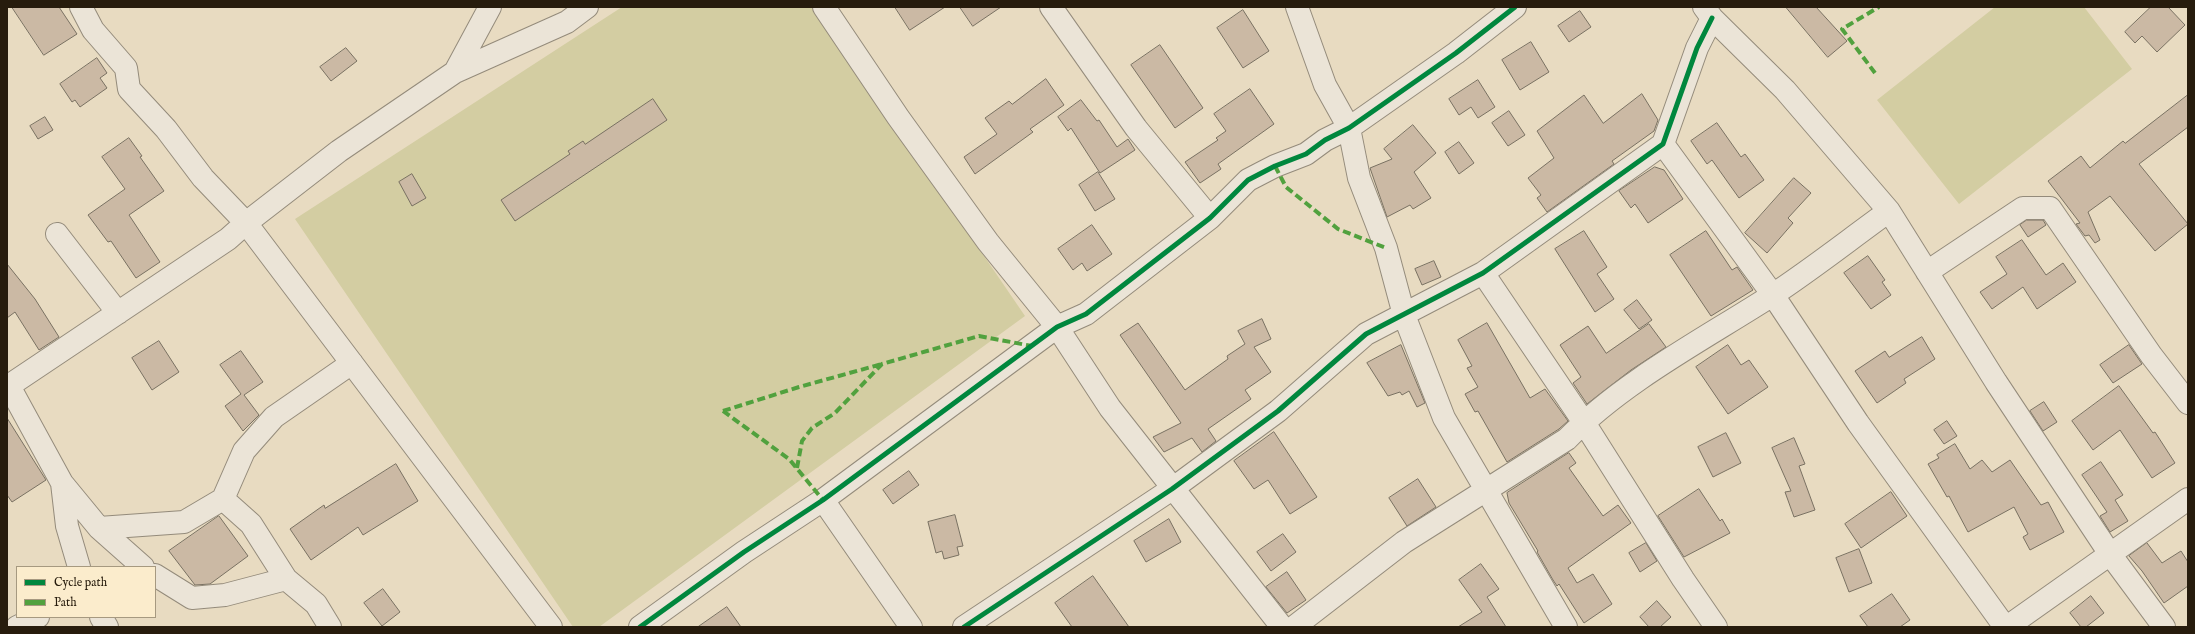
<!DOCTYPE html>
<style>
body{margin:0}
#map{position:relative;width:2195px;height:634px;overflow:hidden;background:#e8dbc1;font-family:"IM FELL English",serif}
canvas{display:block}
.frame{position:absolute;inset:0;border:8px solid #271c0d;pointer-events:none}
.legend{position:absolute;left:16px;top:566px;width:140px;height:52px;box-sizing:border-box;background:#fbeccc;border:1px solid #a69980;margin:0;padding:5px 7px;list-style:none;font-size:12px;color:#271c0d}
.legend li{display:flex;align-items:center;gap:8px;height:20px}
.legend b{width:20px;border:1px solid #a69980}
</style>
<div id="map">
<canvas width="2195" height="634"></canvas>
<div class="frame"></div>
<ul class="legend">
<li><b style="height:5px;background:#00873e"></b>Cycle path</li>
<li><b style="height:5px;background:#51a13e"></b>Path</li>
</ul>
</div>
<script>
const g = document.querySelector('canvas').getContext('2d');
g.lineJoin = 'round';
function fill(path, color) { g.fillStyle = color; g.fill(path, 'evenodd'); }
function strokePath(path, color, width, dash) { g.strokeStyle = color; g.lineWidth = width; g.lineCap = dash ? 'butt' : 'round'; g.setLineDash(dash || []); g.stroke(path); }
fill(new Path2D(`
 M622 7H814L1025 316 599 627H573L295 219Z
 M1995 7H2084L2132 69 1959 204 1877 100Z`), '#d3cda2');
const building = new Path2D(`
 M12 7H59L77 34 44 55Z
 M895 7H945L910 30Z
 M960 7H1001L973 26Z
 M1786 7H1816L1847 41 1828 57Z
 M2151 7H2168L2185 25 2157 52 2142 36 2135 43 2125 32Z
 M1243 10 1269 51 1243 68 1217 28Z
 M1580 11 1591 27 1569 42 1558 26Z
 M1531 42 1549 72 1520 90 1502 60Z
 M1160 45 1203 108 1175 128 1131 65Z
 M346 48 357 61 331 81 320 67Z
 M97 58 107 73 100 78 107 88 80 107 75 100 72 102 60 84Z
 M1046 79 1064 105 1030 129 1033 132 975 174 964 157 997 134 985 118 1009 101 1012 104Z
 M1478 80 1495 107 1478 118 1471 107 1459 115 1449 99Z
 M1250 89 1274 124 1218 164 1221 169 1200 183 1185 162 1218 140 1216 138 1226 131 1214 114Z
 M1642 94 1658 120 1654 131 1612 161 1614 164 1547 212 1537 198 1541 195 1528 178 1554 158 1537 131 1584 95 1603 123Z
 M2188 95V127L2139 164 2188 224 2155 251 2110 196 2088 212 2100 240 2095 243 2089 235 2085 236 2076 224 2080 223 2048 181 2081 156 2090 168 2123 141 2125 143Z
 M653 99 667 120 515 221 501 200 570 154 568 151 583 141 585 144Z
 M1081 100 1097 121 1099 120 1117 147 1128 139 1135 150 1100 173 1071 128 1068 131 1058 117Z
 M1509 111 1525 135 1508 146 1492 123Z
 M45 117 53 130 38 139 30 126Z
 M1717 123 1741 157 1745 154 1764 180 1739 198 1712 160 1707 164 1691 141Z
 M1413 125 1436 153 1414 172 1431 198 1413 209 1410 205 1387 217 1370 168 1392 159 1384 149Z
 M129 138 142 156 140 157 164 191 129 215 160 262 136 278 111 241 108 242 88 215 125 189 102 157Z
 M1459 142 1474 163 1459 174 1445 152Z
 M1655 167 1664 170 1683 199 1648 223 1635 204 1631 208 1619 191Z
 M1098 172 1115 199 1095 211 1079 185Z
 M412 174 426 198 412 206 399 182Z
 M1794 178 1811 193 1788 218 1793 223 1767 253 1745 233Z
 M2027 220H2043L2046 225 2028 237 2020 225Z
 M1092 225 1112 254 1087 271 1082 263 1073 270 1058 249Z
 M1584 231 1607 267 1597 274 1614 299 1595 312 1555 249Z
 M1706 231 1732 270 1737 267 1753 290 1711 316 1670 255Z
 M2022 240 2046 275 2063 263 2076 282 2037 309 2023 287 1992 309 1980 292 2007 274 1996 257Z
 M1868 256 1885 280 1882 282 1891 295 1871 309 1844 273Z
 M1434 261 1441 277 1422 285 1415 269Z
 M7 264 35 299 59 337 39 350 15 312 7 318Z
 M1637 300 1652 320 1639 329 1624 310Z
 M1262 319 1271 339 1254 347 1271 372 1245 390 1251 399 1208 429 1216 441 1202 452 1192 438 1164 452 1153 437 1181 423 1120 335 1138 323 1185 390 1228 359 1227 356 1245 344 1238 331Z
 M1487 323 1530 398 1545 389 1568 421 1559 429 1507 462 1478 411 1475 412 1465 394 1478 387 1467 368 1472 366 1458 340Z
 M1649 324 1666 347 1631 370 1587 404 1573 383 1581 377 1560 345 1588 326 1606 353Z
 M1922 337 1935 359 1904 379 1906 383 1877 403 1855 371 1885 351 1889 357Z
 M159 341 179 372 152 390 132 358Z
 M1401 345 1425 403 1417 407 1409 391 1402 395 1400 392 1388 396 1367 363Z
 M1728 345 1741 365 1749 360 1768 387 1728 414 1696 367Z
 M2129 345 2142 364 2113 383 2100 365Z
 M241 351 263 382 244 395 259 415 243 431 225 406 241 394 220 365Z
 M2119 386 2153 433 2155 432 2175 463 2152 478 2120 430 2093 450 2072 421Z
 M2044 402 2057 422 2043 431 2030 411Z
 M7 418 46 480 12 502 7 495Z
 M1947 421 1957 436 1944 444 1934 430Z
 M1274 432 1317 497 1290 514 1268 480 1254 489 1234 461Z
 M1726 433 1741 463 1713 477 1698 447Z
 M1794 438 1805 464 1799 466 1815 510 1794 517 1785 492 1791 491 1772 448Z
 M1955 444 1970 469 1982 460 1992 472 2010 460 2041 505 2048 502 2064 532 2030 550 2023 537 2028 534 2014 507 1968 532 1949 496 1947 497 1928 464 1939 458 1937 455Z
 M1569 453 1576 463 1569 468 1603 516 1618 505 1631 523 1568 568 1577 583 1593 574 1612 604 1584 623 1559 584 1557 586 1553 580 1537 552 1538 551 1509 503 1507 493Z
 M2101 462 2123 495 2115 500 2128 521 2110 532 2100 516 2107 512 2082 475Z
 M396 464 418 501 363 535 358 527 311 560 290 529 324 505 325 508Z
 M909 471 919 485 893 504 883 490Z
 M1418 479 1436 507 1407 526 1389 498Z
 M1699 489 1720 521 1722 519 1730 533 1684 557 1658 516Z
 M1891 492 1907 516 1861 548 1845 524Z
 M955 515 963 546 957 547 959 555 944 559 942 551 936 553 928 522Z
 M219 516 248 556 210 584 195 585 169 551Z
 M1169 519 1181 542 1146 562 1134 541Z
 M1283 534 1296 552 1271 571 1257 552Z
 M1646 543 1657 561 1640 572 1629 553Z
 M2147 543 2162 563 2181 551 2188 562V586L2164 603 2142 571 2129 556Z
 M1859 549 1872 583 1849 592 1836 558Z
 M1481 564 1499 589 1487 597 1506 627H1458L1482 612 1459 580Z
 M1287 572 1306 600 1287 613 1266 587Z
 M1093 576 1129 627H1072L1055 603Z
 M383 589 400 612 382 626 364 603Z
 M1892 594 1910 620 1900 627H1868L1860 616Z
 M2091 596 2104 613 2086 627H2081L2070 613Z
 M1657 601 1671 617 1660 627H1649L1640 617Z
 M727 607 741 627H698Z`);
fill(building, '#cbb9a4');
strokePath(building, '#797162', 1);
const minor = new Path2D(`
 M81 7 93 30 126 68 129 89 166 129 203 178 246 223 339 151 455 72 567 22 587 7
 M824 7 898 117 988 242 1057 327 1110 408 1282 627
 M1051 7 1136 128 1210 218
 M1297 7 1325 85 1349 128 1359 178 1386 248 1404 315 1444 418 1566 627
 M1704 7 1712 18 1785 90 1889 211 1996 382 2110 554 2164 627
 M455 72 490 7
 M1663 144 1773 295 1858 423 2005 627
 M57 234 118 313
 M1927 272 2023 208H2050L2151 355 2188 403
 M1483 273 1583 421 1683 579 1716 627
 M9 386 62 483 67 526 79 567
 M7 387 228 239 246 223 551 627
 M62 483 99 528 143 567
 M223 499 251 524 286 579
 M823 500 911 627
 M99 528 184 522 223 499 244 451 274 417 352 363
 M155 575 192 598 225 595 286 579 316 604 330 627
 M101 617 107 627
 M17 627 38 617
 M640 627 744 552 823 500 1057 327 1086 314 1210 218 1248 180 1275 166 1306 154 1325 140 1349 128 1456 53 1515 7
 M964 627 1172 489 1278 411 1366 334 1483 273 1663 144 1697 48 1712 18
 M1294 627 1404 542 1567 439C1622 382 1704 339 1771 296 1811 270 1850 239 1889 211
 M2007 627 2188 499`);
strokePath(minor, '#948b7b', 24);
strokePath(minor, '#ebe4d7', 22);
strokePath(new Path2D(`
 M1875 73 1842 29 1879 7
 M1275 166 1286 187 1338 229 1386 248
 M723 411 799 387 882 364
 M723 411 789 459 823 500
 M797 468 802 441 812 428 835 413 882 364 979 336 1032 346`), '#51a13e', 4, [8, 4]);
strokePath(new Path2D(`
 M640 627 744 552 823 500 1057 327 1086 314 1210 218 1248 180 1275 166 1306 154 1325 140 1349 128 1456 53 1515 7
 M964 627 1172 489 1278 411 1366 334 1483 273 1663 144 1697 48 1712 18`), '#00873e', 5);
</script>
